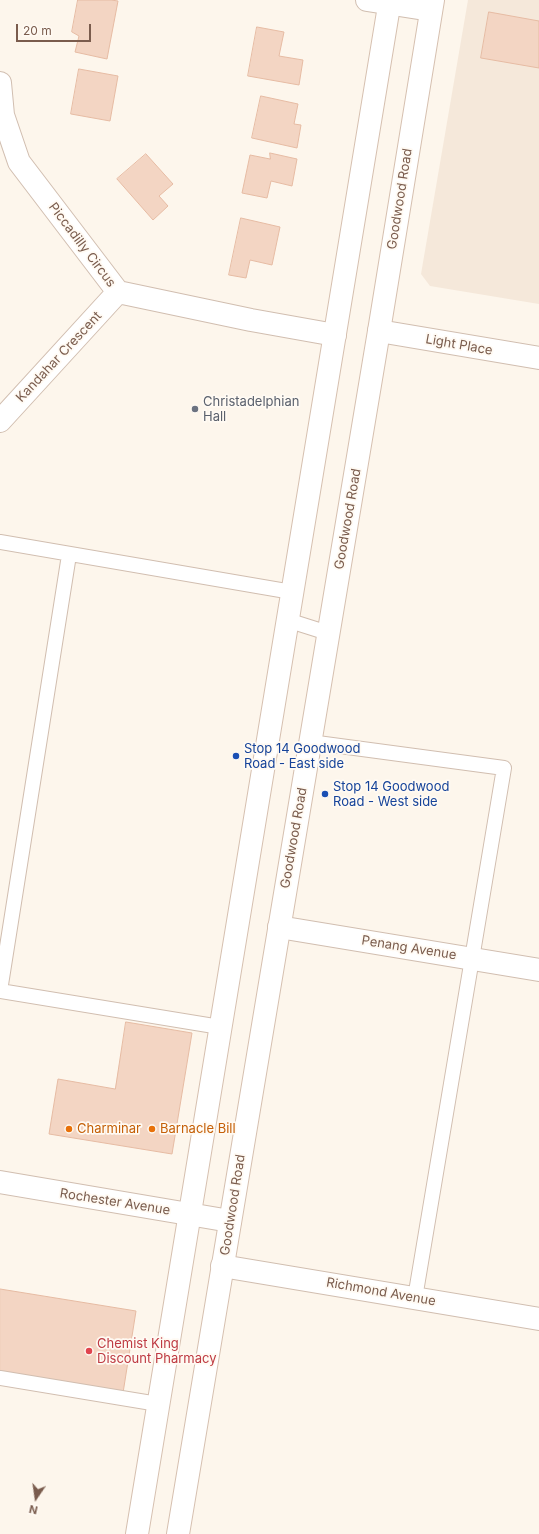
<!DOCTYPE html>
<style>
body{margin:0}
#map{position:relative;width:539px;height:1534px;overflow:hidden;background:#fdf6ec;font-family:Inter,sans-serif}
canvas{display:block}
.north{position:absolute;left:16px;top:1478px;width:40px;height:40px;-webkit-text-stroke:3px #fffaf3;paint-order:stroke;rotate:193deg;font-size:11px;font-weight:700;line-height:16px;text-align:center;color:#7a5c4d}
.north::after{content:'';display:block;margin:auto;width:14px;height:18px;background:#7a5c4d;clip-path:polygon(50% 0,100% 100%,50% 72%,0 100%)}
.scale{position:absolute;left:16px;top:24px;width:75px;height:18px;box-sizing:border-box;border:2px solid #7a5c4d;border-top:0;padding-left:5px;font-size:12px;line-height:14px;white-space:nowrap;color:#7a5c4d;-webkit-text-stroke:3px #fffaf3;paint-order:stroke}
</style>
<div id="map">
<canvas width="539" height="1534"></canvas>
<div class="north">N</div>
<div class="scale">20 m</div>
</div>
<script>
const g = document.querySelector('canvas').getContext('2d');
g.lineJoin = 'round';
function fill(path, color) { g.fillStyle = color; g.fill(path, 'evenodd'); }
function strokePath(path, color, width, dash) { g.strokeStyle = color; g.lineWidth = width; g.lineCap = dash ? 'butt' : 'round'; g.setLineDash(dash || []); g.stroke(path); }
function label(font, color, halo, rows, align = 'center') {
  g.font = font + ' Inter,sans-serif'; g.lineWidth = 3.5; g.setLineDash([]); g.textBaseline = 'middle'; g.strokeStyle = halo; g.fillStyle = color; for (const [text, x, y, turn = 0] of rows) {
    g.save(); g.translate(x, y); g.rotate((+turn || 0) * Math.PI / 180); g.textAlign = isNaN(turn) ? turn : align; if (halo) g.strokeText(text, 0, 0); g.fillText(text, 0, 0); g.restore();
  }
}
fill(new Path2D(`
 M468 0H539V304L430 286 421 274Z`), '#f5e8da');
const building = new Path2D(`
 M78 0H111L118 1 107 59 75 52 79 36 72 32Z
 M489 12 539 21V68L481 58Z
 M257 27 284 32 279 56 303 60 299 85 248 76Z
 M79 69 118 76 110 121 71 114Z
 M261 96 298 104 294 124 301 125 297 148 252 138Z
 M270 153 297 159 292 186 271 181 267 198 242 193 250 155 270 159Z
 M146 154 173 184 159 196 168 206 153 220 117 179Z
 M241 218 280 227 272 265 250 260 246 278 229 275Z
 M126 1022 192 1033 172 1154 49 1134 58 1079 115 1089Z
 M0 1289 136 1311 123 1393 0 1373Z`);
fill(building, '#f3d5c3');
strokePath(building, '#e6bba3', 1);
const lane = new Path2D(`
 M0 542 292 592
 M287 620 328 633
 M310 742 504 768 415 1298
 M0 991 69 555
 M0 991 220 1027
 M0 1378 158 1404`);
const street = new Path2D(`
 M367 0 431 10
 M0 83 3 115 19 162 118 292 251 320 335 335
 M379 331 539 358
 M0 421 118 292
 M279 927 539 970
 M0 1182 230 1221
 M222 1266 539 1319`);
const secondary = new Path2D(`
 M137 1534 390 0
 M178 1534 379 331 433 0`);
strokePath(lane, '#d1beb0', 16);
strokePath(street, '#d1beb0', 24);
strokePath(secondary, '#d6c0b0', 24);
strokePath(lane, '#fff', 14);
strokePath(street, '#fff', 22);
strokePath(secondary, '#fff', 22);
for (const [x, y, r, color] of [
 [195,409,4,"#6b7280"],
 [236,756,4,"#1a4fb4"],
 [325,794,4,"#1a4fb4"],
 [69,1129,4,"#e8710a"],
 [152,1129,4,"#e8710a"],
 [89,1351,4,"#e0444e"]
]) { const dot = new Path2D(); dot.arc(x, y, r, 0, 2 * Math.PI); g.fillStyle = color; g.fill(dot); strokePath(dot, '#fffaf3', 1.5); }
label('13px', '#7a5c4d', '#fffaf3', [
 ["Goodwood Road",400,199,-81],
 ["Piccadilly Circus",82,245,53],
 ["Light Place",459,345,10],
 ["Kandahar Crescent",59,357,-47],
 ["Goodwood Road",348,519,-80],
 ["Goodwood Road",294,838,-80],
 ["Penang Avenue",409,948,9],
 ["Rochester Avenue",115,1202,9],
 ["Goodwood Road",233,1205,-81],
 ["Richmond Avenue",381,1292,10]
]);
label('13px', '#5b616d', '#fffaf3', [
 ["Christadelphian",203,402],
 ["Hall",203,417]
], 'left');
label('13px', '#164399', '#fffaf3', [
 ["Stop 14 Goodwood",244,749],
 ["Road - East side",244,764],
 ["Stop 14 Goodwood",333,787],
 ["Road - West side",333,802]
], 'left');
label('13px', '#c56008', '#fffaf3', [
 ["Charminar",77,1129],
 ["Barnacle Bill",160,1129]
], 'left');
label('13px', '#be3a42', '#fffaf3', [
 ["Chemist King",97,1344],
 ["Discount Pharmacy",97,1359]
], 'left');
</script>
